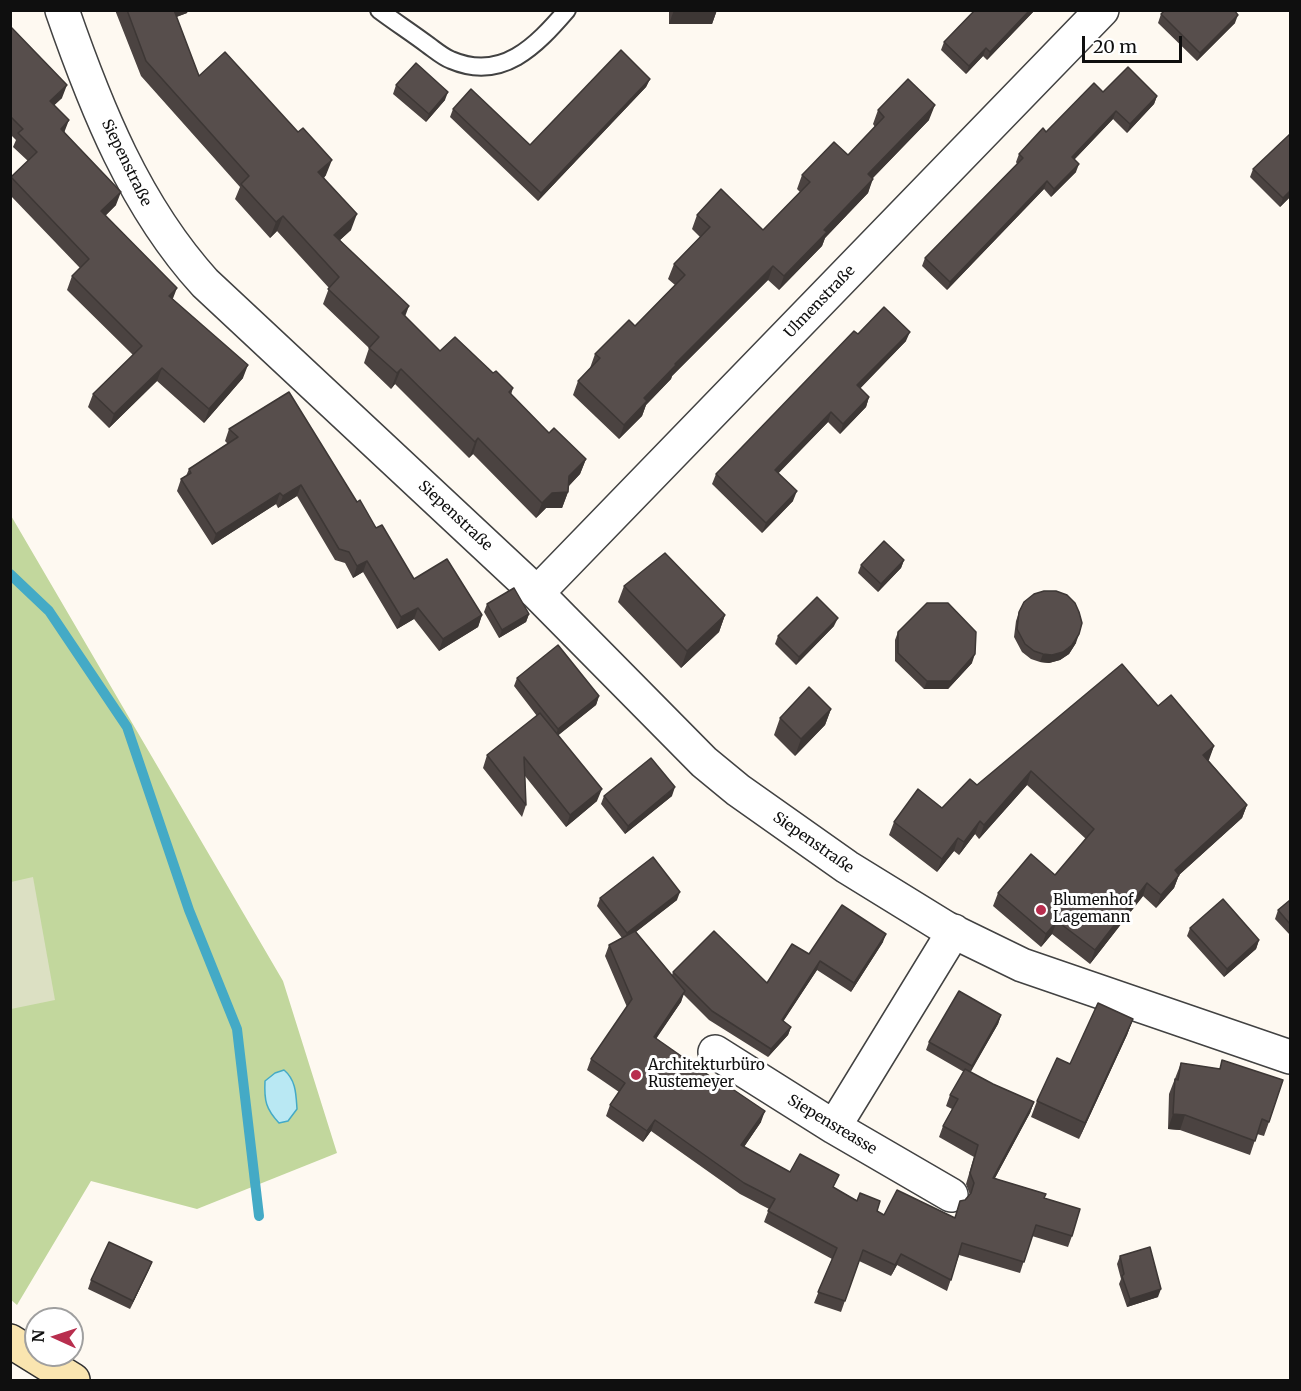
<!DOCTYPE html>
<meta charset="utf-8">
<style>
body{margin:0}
#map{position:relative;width:1301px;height:1391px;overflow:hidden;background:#fef9f1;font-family:Merriweather,serif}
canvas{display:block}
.frame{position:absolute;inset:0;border:12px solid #0f0f0f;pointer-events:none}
.north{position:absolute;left:24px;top:1307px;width:60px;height:60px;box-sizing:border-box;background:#fff;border:2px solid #9f9f9f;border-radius:50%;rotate:273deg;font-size:16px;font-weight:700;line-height:24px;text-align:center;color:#0f0f0f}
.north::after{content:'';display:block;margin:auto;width:21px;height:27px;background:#b82e4e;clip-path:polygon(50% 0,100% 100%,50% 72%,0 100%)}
.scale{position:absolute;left:1082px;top:36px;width:100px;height:27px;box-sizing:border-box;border:3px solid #0f0f0f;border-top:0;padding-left:8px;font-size:18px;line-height:21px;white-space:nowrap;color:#0f0f0f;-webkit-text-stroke:4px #fff;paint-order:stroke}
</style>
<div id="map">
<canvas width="1301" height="1391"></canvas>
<div class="frame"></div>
<div class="north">N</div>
<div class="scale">20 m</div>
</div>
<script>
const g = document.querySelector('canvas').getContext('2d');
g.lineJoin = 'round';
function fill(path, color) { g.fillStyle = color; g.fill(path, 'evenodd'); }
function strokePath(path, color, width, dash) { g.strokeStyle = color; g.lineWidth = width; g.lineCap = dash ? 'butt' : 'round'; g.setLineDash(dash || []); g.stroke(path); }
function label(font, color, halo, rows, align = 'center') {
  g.font = font + ' Merriweather,serif'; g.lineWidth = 6; g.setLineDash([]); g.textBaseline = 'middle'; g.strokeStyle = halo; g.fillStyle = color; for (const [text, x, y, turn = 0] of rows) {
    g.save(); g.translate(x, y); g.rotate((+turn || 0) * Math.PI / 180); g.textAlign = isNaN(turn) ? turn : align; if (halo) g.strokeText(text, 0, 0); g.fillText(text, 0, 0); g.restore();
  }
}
fill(new Path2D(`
 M10 514 283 981 337 1153 197 1209 91 1181 17 1305 10 1299Z`), '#c2d79d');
fill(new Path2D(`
 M33 877 55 1000 11 1009V882Z`), '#dce0c3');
const water = new Path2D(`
 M284 1070C296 1080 296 1094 297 1109L288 1121 279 1123C266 1109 264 1101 265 1081L275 1073Z`);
fill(water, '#b9e8f3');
strokePath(water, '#44aac6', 1.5);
strokePath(new Path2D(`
 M10 574 49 611 127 727 189 910 237 1029 259 1216`), '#44aac6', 10);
const lane = new Path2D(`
 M379 10C395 22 412 33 428 45 435 50 443 57 451 60 502 82 536 46 567 10`);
const street = new Path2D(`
 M62 10C96 108 135 206 205 283L537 593 704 762 738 790 847 867 946 928 1022 965 1290 1057
 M537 593 1102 10
 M715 1052 834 1127 951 1195
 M834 1127 954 931`);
const secondary = new Path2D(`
 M10 1341 73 1380`);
strokePath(lane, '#424242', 20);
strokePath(street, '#424242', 36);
strokePath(secondary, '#313131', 36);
strokePath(lane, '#fff', 16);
strokePath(street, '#fff', 33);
strokePath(secondary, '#fae5b0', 33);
fill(new Path2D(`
 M115 10H188L187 13 176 17 199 76 326 175 324 178 351 230 340 240 405 317 440 351 493 373 513 388 511 395 549 433 586 459 580 474 568 487V492L562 508H546L536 518 473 454 469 458 395 384 391 389 364 363 369 348 323 304 329 288 277 231 270 238 235 199 240 187 141 76Z
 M669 10H717L712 24H669Z
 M975 10H1035L987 60 983 56 966 74 941 50 944 42Z
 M1161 14 1235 23 1197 61 1158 23Z
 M10 26 62 98 54 105 65 133 116 205 105 216 173 299 243 378 204 423 157 381 109 428 88 407 93 394 133 355 67 290 72 276 80 268 10 195 11 177 28 161 13 147 16 140 10 134Z
 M650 79 646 87 538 201 450 117 453 109 530 145Z
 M396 85 445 100 426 122 393 94Z
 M1103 92 1157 96 1154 104 1127 133 1113 119 1074 160 1076 172 1051 197 1044 189 947 290 922 266 925 258 1017 164 1016 162 1019 154 1046 132Z
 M878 110 929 120 872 179 868 193 825 238 822 246 779 290 768 280 672 376 671 379 646 405 642 416 619 439 573 395 578 381 590 368 595 354 635 326 675 285 668 279 674 264 700 237 692 229 697 215 763 230 800 192 797 189 802 175 848 155 875 127 873 124Z
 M1253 169 1290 197 1280 207 1250 177Z
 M858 334 906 341 860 388 869 397 866 407 840 434 828 422 778 473 793 501 762 533 712 484 716 474Z
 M229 429 357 502 414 579 482 615 478 627 439 651 414 619 397 629 363 572 353 578 345 563 335 560 297 496 278 508 276 504 212 545 177 491 181 479 186 476 189 469 228 444 225 441Z
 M904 560 901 568 878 592 858 573 861 565Z
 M624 586 725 615 719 632 681 668 618 602Z
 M487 604 529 614 526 622 499 638 484 612Z
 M1019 612 1076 643 1069 654 1060 660 1049 663 1040 662 1031 659 1022 652 1014 637 1016 621Z
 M834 626 796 665 775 644 778 636Z
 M898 632 972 663 948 689H924L895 661V640Z
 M517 678 599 696 596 705 558 735 597 801 566 827 525 776 526 805 522 817 483 768 487 755 537 716 514 686Z
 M1158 706 1214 746 1208 760 1247 805 1242 818 1179 875 1174 888 1156 908 1143 896 1090 964 1052 934 1041 947 993 906 998 893 1055 875 1086 839 1027 785 979 839 975 834 959 855 954 851 937 872 889 835 894 822 942 808 977 785Z
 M831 709 825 725 795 756 774 735 780 718Z
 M604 796H672L625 834 601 804Z
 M600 898 677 900 636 932 672 975 673 972 767 983 809 954 883 942 851 992 817 970 783 1021 791 1027 788 1035 768 1057 709 1020 683 994 681 1002 656 1038 761 1122 744 1147 790 1172 834 1188 884 1215 954 1218 965 1200 970 1195 966 1184 974 1157 939 1137 943 1126 952 1109 946 1106 950 1095 964 1072 926 1050 929 1042 1001 1015 998 1024 970 1072 993 1084 1034 1102 1030 1113 995 1178 1044 1198 1072 1236 1068 1247 1032 1236 1020 1273 959 1255 947 1291 897 1265 891 1276 859 1261 841 1312 814 1303 832 1259 764 1222 769 1209 740 1194 651 1131 643 1142 606 1116 610 1105 619 1092 587 1070 591 1059 627 1007 605 956 609 945 622 938 597 906Z
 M1290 900V935L1275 919 1278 910Z
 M1190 928 1259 940 1256 949 1224 977 1187 936Z
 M1133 1019 1127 1035 1079 1139 1031 1117 1037 1101Z
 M1181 1063 1269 1122 1264 1136 1257 1134 1250 1155 1180 1130 1168 1129 1169 1094Z
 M1120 1256 1158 1297 1127 1307 1119 1284 1121 1279 1117 1264Z
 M152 1262 130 1309 88 1289 91 1280Z`), '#4b4341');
fill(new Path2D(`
 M170 10H188L187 13 166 21Z
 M674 10H717L712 24H669Z
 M1030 10H1035L987 60 990 52Z
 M1238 15 1235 23 1197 61 1200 53Z
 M986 48 983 56 966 74 969 66Z
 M650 79 646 87 538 201 541 193Z
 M67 85 62 98 45 114 50 101Z
 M448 92 445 100 426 122 429 114Z
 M1157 96 1154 104 1127 133 1130 124Z
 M935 105 929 120 863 188 868 174Z
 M1116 111 1113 119 1069 165 1072 157Z
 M69 120 64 133 61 129Z
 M332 160 326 175 313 188 318 172Z
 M1079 164 1076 172 1051 197 1054 189Z
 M873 179 868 193 825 238 822 246 779 290 784 276 824 230Z
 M1047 181 1044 189 947 290 950 282Z
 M1290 191V197L1280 207 1283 198Z
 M121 192 116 205 96 225 101 211Z
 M357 214 351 230 329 250 334 235Z
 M283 216 277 231 270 238 276 222Z
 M773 266 768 280 672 376 671 379 646 405 642 416 619 439 624 425 644 398 675 364Z
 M177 288 172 301 169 296Z
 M409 306 403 322 402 313Z
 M910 332 906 341 854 395 857 385Z
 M248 365 243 378 204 423 209 409Z
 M162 368 157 381 109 428 114 414Z
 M401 369 395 384 391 389 397 373Z
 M869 397 866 407 840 434 843 424Z
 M831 412 828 422 772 480 775 470Z
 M478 438 473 454 469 458 475 442Z
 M586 459 580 474 563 492 569 476Z
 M301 485 297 496 278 508 283 496Z
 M797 491 793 501 762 533 766 523Z
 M568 492 562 508H546L536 518 542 503 552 493Z
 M280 493 276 504 212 545 216 534Z
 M904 560 901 568 878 592 881 584Z
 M367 561 363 572 353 578 357 566Z
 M418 608 414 619 397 629 401 617Z
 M529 614 526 622 499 638 502 630Z
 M482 615 478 627 439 651 443 639Z
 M725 615 719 632 681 668 687 651Z
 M838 618 834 626 796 665 799 657Z
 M1079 634 1076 643 1069 654 1060 660 1049 663 1040 662 1043 654Z
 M975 654 972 663 948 689H924L927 681Z
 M599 696 596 705 555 738 558 729Z
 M831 709 825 725 795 756 801 739Z
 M1214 746 1209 760 1199 769 1203 755Z
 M1031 771 1027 785 979 839 984 825Z
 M675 787 672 796 625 834 628 826Z
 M602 789 597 801 566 827 570 815Z
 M1247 805 1242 818 1179 875 1174 888 1156 908 1161 895 1175 870Z
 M980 821 975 834 959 855 964 842Z
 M958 838 954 851 937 872 942 859Z
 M1147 883 1143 896 1090 964 1095 950Z
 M680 892 677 900 624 941 627 933Z
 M1057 921 1052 934 1041 947 1046 934Z
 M886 934 883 942 851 992 854 983Z
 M1259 940 1256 949 1224 977 1227 969Z
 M820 961 817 970 779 1028 782 1020Z
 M685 991 681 1002 650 1048 654 1037Z
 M1001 1015 998 1024 969 1075 972 1066Z
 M1133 1019 1127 1035 1079 1139 1085 1123Z
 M791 1027 788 1035 768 1057 771 1049Z
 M1034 1102 1030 1113 989 1189 993 1178Z
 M765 1111 761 1122 737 1157 741 1145Z
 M1173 1114 1185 1115 1180 1130 1168 1129Z
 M655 1120 651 1131 643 1142 647 1131Z
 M901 1254 897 1265 891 1276 895 1265Z
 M152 1262 149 1270 130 1309 133 1301Z
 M1161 1289 1158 1297 1127 1307 1130 1299Z`), '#3d3735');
const building = new Path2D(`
 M127 10H174L199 76 225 52 298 132 303 128 332 160 318 172 357 214 334 235 409 306 402 313 440 351 455 337 493 373 496 371 513 388 509 392 549 433 554 428 586 459 569 476 568 492 552 493 542 503 478 438 475 442 401 369 397 373 369 348 379 337 328 289 339 277 283 216 276 222 241 184 249 176 146 61Z
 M975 10H1030L990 52 986 48 969 66 944 42Z
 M1165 10H1234L1238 15 1200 53 1161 14Z
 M10 26 67 85 50 101 69 120 61 129 121 192 101 211 177 288 169 296 248 365 209 409 162 368 114 414 93 394 142 346 72 276 89 259 11 177 37 152 18 133 23 129 10 116Z
 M621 50 650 79 541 193 453 109 471 89 530 145Z
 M416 63 448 92 429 114 396 85Z
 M1128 67 1157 96 1130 124 1116 111 1072 157 1079 164 1054 189 1047 181 950 282 925 258 1023 158 1019 154 1043 128 1046 132 1094 83 1103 92Z
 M908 79 935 105 868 174 873 179 824 230 827 232 784 276 773 266 675 364 676 365 644 398 647 401 624 425 578 381 600 358 595 354 629 320 635 326 685 275 674 264 710 227 697 215 721 189 763 230 810 182 802 175 834 142 848 155 884 117 878 110Z
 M1290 134V191L1283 198 1253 169Z
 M884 307 910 332 857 385 869 397 843 424 831 412 775 470 797 491 766 523 716 474 854 331 858 334Z
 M289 392 357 502 360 500 376 528 382 525 414 579 447 559 482 615 443 639 418 608 401 617 367 561 357 566 349 552 339 549 301 485 283 496 280 493 216 534 181 479 191 473 189 469 238 437 229 429Z
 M884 541 904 560 881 584 861 565Z
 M665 553 725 615 687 651 624 586Z
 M514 588 529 614 502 630 487 604Z
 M1044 591H1056L1067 595 1075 603 1079 612 1082 623 1079 634 1072 645 1063 652 1052 655 1043 654 1034 651 1025 644 1017 629 1019 612 1024 602 1034 594Z
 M817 597 838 618 799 657 778 636Z
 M927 603H948L976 632 975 654 951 681H927L898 653V632Z
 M558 645 599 696 558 729 517 678Z
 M1122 664 1158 706 1171 695 1214 746 1203 755 1247 805 1175 870 1179 875 1161 895 1147 883 1095 950 1057 921 1046 934 998 893 1031 854 1055 875 1094 829 1031 771 984 825 980 821 964 842 958 838 942 859 894 822 918 789 942 808 970 779 977 785Z
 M809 687 831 709 801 739 780 718Z
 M540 713 602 789 570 815 524 757 526 805 487 755Z
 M651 758 675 787 628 826 604 796Z
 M653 857 680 892 627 933 600 898Z
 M1223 899 1259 940 1227 969 1190 928Z
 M1290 900V924L1278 910Z
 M842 905 886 934 854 983 820 961 782 1020 791 1027 771 1049 712 1011 673 972 714 931 767 983 792 944 809 954Z
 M635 931 685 991 654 1037 714 1079 728 1087V1086L765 1111 741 1145 790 1172 800 1154 839 1175 833 1187 857 1201 860 1193 880 1201 877 1211 884 1215 897 1190 955 1218 960 1201 965 1200 971 1193 974 1183 970 1173 978 1145 943 1126 958 1099 950 1095 965 1069 993 1084 1034 1102 993 1178 1046 1194 1044 1198 1080 1209 1072 1236 1036 1225 1024 1262 962 1243 951 1280 901 1254 895 1265 863 1250 845 1301 818 1292 837 1248 768 1211 775 1199 744 1183 655 1120 647 1131 610 1105 625 1083 591 1059 632 999 609 945Z
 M959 991 1001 1015 972 1066 929 1042Z
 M1098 1003 1133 1019 1085 1123 1037 1101 1057 1058 1070 1064Z
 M1222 1060 1283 1080 1269 1122 1262 1119 1255 1141 1185 1115 1173 1114 1175 1079 1178 1080 1181 1063 1220 1069Z
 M109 1242 152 1262 133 1301 91 1280Z
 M1150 1247 1161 1289 1130 1299 1122 1276 1124 1274 1120 1256Z`);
fill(building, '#574e4c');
strokePath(building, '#3d3735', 1.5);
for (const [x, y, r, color] of [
 [1041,910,6,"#b82e4e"],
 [636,1075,6,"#b82e4e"]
]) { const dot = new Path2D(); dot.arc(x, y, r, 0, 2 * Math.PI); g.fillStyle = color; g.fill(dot); strokePath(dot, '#fff', 2); }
label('15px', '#0f0f0f', '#fff', [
 ["Siepenstraße",126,163,64],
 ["Ulmenstraße",820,302,-46],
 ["Siepenstraße",455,516,43],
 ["Siepenstraße",813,843,35],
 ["Siepensreasse",832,1125,31]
]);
label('15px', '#0f0f0f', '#fff', [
 ["Blumenhof",1053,901],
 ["Lagemann",1053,918],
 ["Architekturbüro",648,1066],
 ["Rustemeyer",648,1083]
], 'left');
</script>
